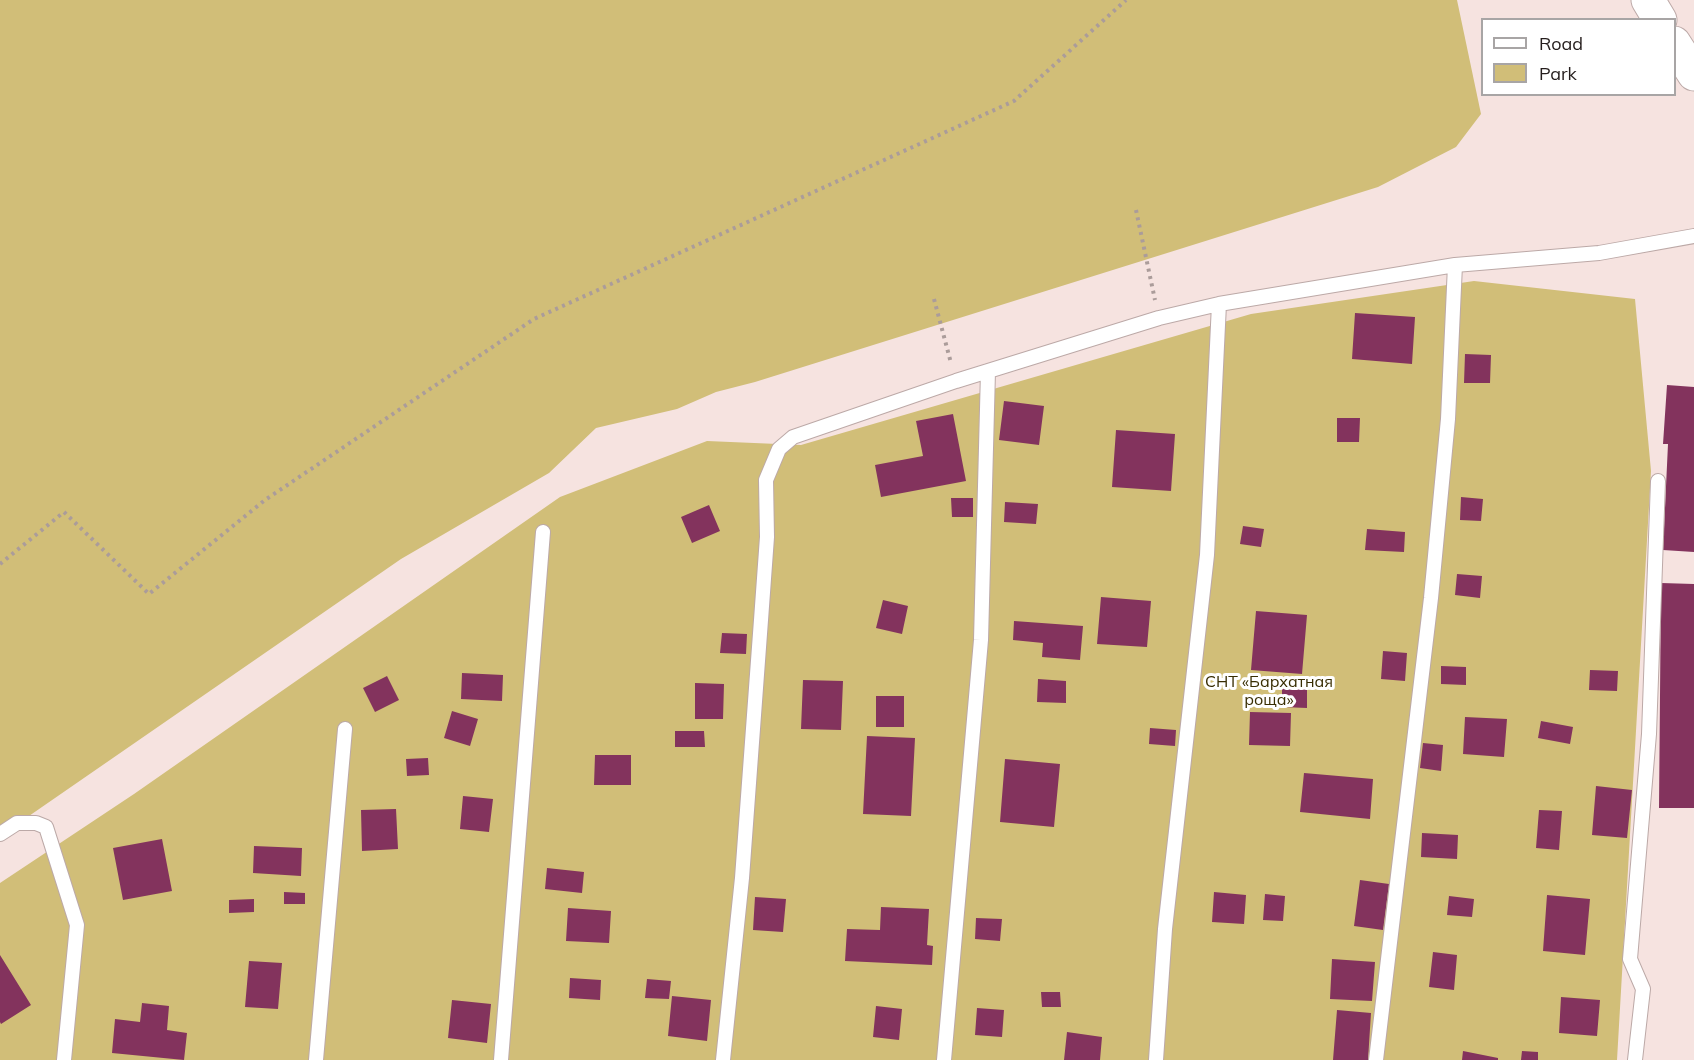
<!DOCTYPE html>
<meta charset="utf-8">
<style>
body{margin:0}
#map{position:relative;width:1694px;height:1060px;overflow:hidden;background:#f6e3e0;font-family:Mulish,sans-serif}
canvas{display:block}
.legend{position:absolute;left:1481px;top:18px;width:195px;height:78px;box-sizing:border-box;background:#fff;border:2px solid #a8a5a5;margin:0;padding:8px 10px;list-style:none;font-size:18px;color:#251e1d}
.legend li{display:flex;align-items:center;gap:12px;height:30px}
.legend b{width:30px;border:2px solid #a8a5a5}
</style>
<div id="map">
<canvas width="1694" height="1060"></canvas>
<ul class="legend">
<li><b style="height:8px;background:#fff"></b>Road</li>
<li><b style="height:16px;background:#d1be78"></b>Park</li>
</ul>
</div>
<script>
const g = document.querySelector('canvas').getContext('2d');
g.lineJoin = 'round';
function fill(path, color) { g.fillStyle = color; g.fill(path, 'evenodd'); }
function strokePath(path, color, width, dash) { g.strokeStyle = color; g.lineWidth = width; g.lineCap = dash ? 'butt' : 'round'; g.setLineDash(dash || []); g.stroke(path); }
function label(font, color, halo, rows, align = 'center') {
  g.font = font + ' Mulish,sans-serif'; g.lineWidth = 6; g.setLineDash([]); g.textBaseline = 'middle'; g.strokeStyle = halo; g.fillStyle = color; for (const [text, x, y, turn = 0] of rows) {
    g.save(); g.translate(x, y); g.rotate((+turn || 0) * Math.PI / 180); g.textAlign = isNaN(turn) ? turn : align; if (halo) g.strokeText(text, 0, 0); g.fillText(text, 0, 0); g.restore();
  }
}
fill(new Path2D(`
 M0 0H1457L1481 114 1456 147 1378 187 755 382 716 392 677 409 596 428 549 473 401 559 0 836Z
 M1474 281 1635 299 1651 471 1617 1060H0V883L134 794 560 497 707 441 801 445 1251 314Z`), '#d1be78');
fill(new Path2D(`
 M1355 313 1415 317 1412 364 1352 359Z
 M1465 354 1491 355 1490 383H1464Z
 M1667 385 1694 387V552L1663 550 1668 444H1663Z
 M1004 401 1044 406 1039 445 999 440Z
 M953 414 966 481 881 497 875 465 923 456 916 421Z
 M1337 418H1360L1359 442H1337Z
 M1116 430 1175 434 1171 491 1112 487Z
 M1461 497 1483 499 1481 521 1460 520Z
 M951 498H973V517H952Z
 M1005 502 1038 504 1036 524 1004 522Z
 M709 505 720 531 692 543 681 517Z
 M1243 526 1264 529 1261 547 1240 544Z
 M1367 529 1405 532 1404 552 1365 550Z
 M1457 574 1482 576 1480 598 1455 595Z
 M1661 583 1694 584V808H1659Z
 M1101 597 1151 601 1147 647 1097 644Z
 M883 600 908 606 902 634 876 628Z
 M1256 611 1307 615 1302 674 1251 670Z
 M1014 621 1083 626 1080 660 1042 657 1043 643 1013 640Z
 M722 633 747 634 746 654 720 653Z
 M1383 651 1407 653 1405 681 1381 679Z
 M1441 666 1466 667V685L1441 684Z
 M1590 670 1618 671 1617 691 1589 690Z
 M462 673 503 675 502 701 461 699Z
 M387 676 399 700 375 712 363 688Z
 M1038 679 1066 681V703L1037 702Z
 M803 680 843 681 841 730 801 729Z
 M695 683 724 684 723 719H695Z
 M1282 685H1307V708L1282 707Z
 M876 696H904V727H876Z
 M452 711 478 719 470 746 444 738Z
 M1250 712 1291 713 1290 746 1249 745Z
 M1465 717 1507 719 1504 757 1463 754Z
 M1541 721 1573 727 1570 744 1538 738Z
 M1150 728 1176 730 1175 746 1149 744Z
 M675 731H704L705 747H675Z
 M867 736 915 738 911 816 863 814Z
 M1423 743 1443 745 1441 771 1420 768Z
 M595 755H631V785H594Z
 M428 758 429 775 407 776 406 759Z
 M1005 759 1060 764 1054 827 1000 822Z
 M1304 773 1373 779 1370 819 1300 812Z
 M1596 786 1632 790 1627 838 1592 835Z
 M463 796 493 799 489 832 460 829Z
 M396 809 398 849 362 851 361 810Z
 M1539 810 1562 811 1559 850 1536 848Z
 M1422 833 1458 835 1457 859 1421 857Z
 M162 839 172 891 123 900 113 848Z
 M254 846 302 848 301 876 253 873Z
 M547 868 584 872 582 893 545 889Z
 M1360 880 1389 884 1383 930 1354 926Z
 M284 892 305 893V904H284Z
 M1214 892 1246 895 1244 924 1212 922Z
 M1265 894 1285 896 1283 921 1263 920Z
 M1547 895 1590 899 1585 955 1543 951Z
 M1449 896 1474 899 1472 917 1447 915Z
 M755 897 786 899 783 932 753 930Z
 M254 899V912L229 913V900Z
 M881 907 929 909 927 945 933 946 932 965 845 961 847 929 880 930Z
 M568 908 611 911 609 943 566 941Z
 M976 918 1002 919 1000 941 975 939Z
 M1433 952 1457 955 1454 990 1429 987Z
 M0 955 31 1005 1 1024 0 1022Z
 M1332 959 1375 962 1372 1001 1330 999Z
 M249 961 282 963 278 1009 245 1007Z
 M570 978 601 980 600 1000 569 998Z
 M647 979 671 981 669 999 645 998Z
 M1041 992H1060L1061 1007H1042Z
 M672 996 711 1000 707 1041 668 1036Z
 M1561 997 1600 1000 1597 1036 1559 1033Z
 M452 1000 491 1004 487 1043 448 1038Z
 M142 1003 169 1006 167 1030 187 1033 184 1060 112 1053 115 1019 140 1022Z
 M876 1006 902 1009 899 1040 873 1037Z
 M977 1008 1004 1010 1002 1037 975 1035Z
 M1337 1010 1371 1013 1368 1060H1333Z
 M1067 1032 1102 1037 1100 1060H1064Z
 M1463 1051 1498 1058V1060H1462Z
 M1522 1051 1538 1052V1060H1521Z`), '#83335d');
const service = new Path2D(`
 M0 834 17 823H36L46 827 77 925 64 1060
 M316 1060 345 729
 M501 1060 543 532
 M723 1060 742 878 761 620 767 537 766 480 779 449 793 437 956 381 1159 318 1219 304 1455 265 1599 253 1694 236
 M944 1060 981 640 988 371
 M1156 1060 1165 929 1207 555 1219 304
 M1376 1060 1431 598 1448 419 1455 265
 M1635 1060 1643 989 1630 959 1649 734 1658 481`);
const secondary = new Path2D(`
 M1648 0 1660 20
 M1674 43 1694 74`);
strokePath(service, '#bca9a7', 16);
strokePath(secondary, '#bca9a7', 35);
strokePath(new Path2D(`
 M1136 210 1155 300
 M934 299 951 363
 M0 564 64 512 149 594 265 500 534 319 1014 101 1126 0`), '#ab9c9a', 4, [3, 4.5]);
strokePath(service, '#fff', 14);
strokePath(secondary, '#fff', 33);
label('16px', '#382d02', '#fff', [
 ["СНТ «Бархатная",1269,682],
 ["роща»",1269,700]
]);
</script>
